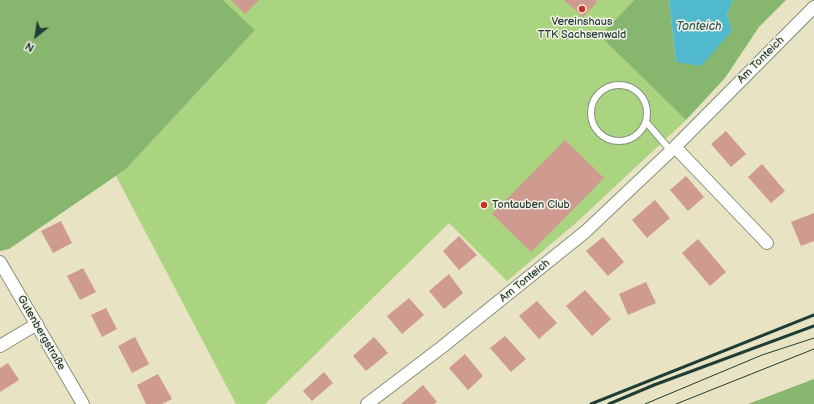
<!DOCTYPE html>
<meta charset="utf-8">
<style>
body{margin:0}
#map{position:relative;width:814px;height:404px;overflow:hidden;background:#e8e3c3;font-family:"Balsamiq Sans",sans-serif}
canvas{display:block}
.north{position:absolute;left:16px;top:16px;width:40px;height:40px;-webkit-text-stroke:3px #f7f3e8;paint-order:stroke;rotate:210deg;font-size:11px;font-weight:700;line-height:16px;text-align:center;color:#1f3d34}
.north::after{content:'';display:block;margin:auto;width:14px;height:18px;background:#1f3d34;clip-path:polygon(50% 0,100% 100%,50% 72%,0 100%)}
</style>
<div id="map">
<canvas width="814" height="404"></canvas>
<div class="north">N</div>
</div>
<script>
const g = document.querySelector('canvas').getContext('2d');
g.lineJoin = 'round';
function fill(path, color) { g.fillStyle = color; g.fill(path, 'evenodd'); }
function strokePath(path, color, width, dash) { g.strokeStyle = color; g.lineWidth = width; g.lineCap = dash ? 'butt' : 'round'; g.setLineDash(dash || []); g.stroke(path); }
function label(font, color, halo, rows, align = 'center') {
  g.font = font + ' "Balsamiq Sans",sans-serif'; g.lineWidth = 3; g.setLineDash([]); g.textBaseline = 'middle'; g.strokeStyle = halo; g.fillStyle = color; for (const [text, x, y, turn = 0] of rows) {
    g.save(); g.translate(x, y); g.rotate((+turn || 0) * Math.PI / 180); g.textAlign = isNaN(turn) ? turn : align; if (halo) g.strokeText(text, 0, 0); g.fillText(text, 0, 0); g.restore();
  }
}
fill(new Path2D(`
 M223 0H634L600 36 686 120 577 222 507 281 449 223 265 404H236L116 176 126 169 255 30Z`), '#aad480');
fill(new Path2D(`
 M0 0H223L255 30 126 169 9 249 0 251Z
 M634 0H669L676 62 732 31 727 14 733 0H786L759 27 725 78 686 120 600 36Z
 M814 379V404H748Z`), '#87b66e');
fill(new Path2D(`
 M669 0H733L727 14 732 31 701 66 676 62Z`), '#50b9ce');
fill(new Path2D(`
 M231 0H259L245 14Z
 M564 0H595L597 2 583 17Z
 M726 131 746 154 731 167 711 144Z
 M565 140 604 178 531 252 492 214Z
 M762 164 785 191 771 203 748 177Z
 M686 176 704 197 688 211 670 190Z
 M655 200 670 218 647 238 632 220Z
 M814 213V241L801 246 791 222Z
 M61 221 72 243 53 253 41 231Z
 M459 236 477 255 459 270 443 251Z
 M603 237 624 262 608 276 586 251Z
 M698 239 726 272 710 286 682 253Z
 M83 268 96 292 80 300 67 276Z
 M449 274 463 293 444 309 429 291Z
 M646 282 656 303 628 315 619 294Z
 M585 290 611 319 592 336 566 306Z
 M409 298 424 315 402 334 387 316Z
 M537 301 557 323 539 339 519 316Z
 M106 308 117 329 102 337 91 315Z
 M505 336 526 359 511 372 490 348Z
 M135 337 149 364 132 373 118 346Z
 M374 337 388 353 366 371 353 356Z
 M465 354 483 376 468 390 449 368Z
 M8 363 19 380 0 392V368Z
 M324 372 333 383 312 401 303 391Z
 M158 374 172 399 162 404H146L137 385Z
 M423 385 437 402 434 404H401Z`), '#cf9a90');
const lane = new Path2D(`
 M591 113a28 28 0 1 1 56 0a28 28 0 1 1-56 0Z
 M646 122 671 151`);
const street = new Path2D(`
 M675 147 767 243
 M0 262 83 404
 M0 346 37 324
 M367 404 442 347 585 232 675 147 814 7`);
strokePath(lane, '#84907c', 8);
strokePath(street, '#84907c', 14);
strokePath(lane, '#fff', 6);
strokePath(street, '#fff', 12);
strokePath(new Path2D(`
 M645 404 762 355 814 338
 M676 404 814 349`), '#1f3d34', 1);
strokePath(new Path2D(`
 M591 404 814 315
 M609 404 654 385 814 326`), '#1f3d34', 3);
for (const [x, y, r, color] of [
 [582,9,4,"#c8321e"],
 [484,205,4,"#c8321e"]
]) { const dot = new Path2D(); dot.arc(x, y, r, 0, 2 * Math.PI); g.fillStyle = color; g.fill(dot); strokePath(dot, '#f7f3e8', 1.5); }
label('11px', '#1f3d34', '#f7f3e8', [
 ["Vereinshaus",582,22],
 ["TTK Sachsenwald",582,35],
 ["Tontauben Club",492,205,"left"]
]);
label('11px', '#1f3d34', '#f7f3e8', [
 ["Am Tonteich",761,60,-45],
 ["Am Tonteich",525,281,-39],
 ["Gutenbergstraße",41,333,60]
]);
label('italic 12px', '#2b5c5a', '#f7f3e8', [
 ["Tonteich",699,27]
]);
</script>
